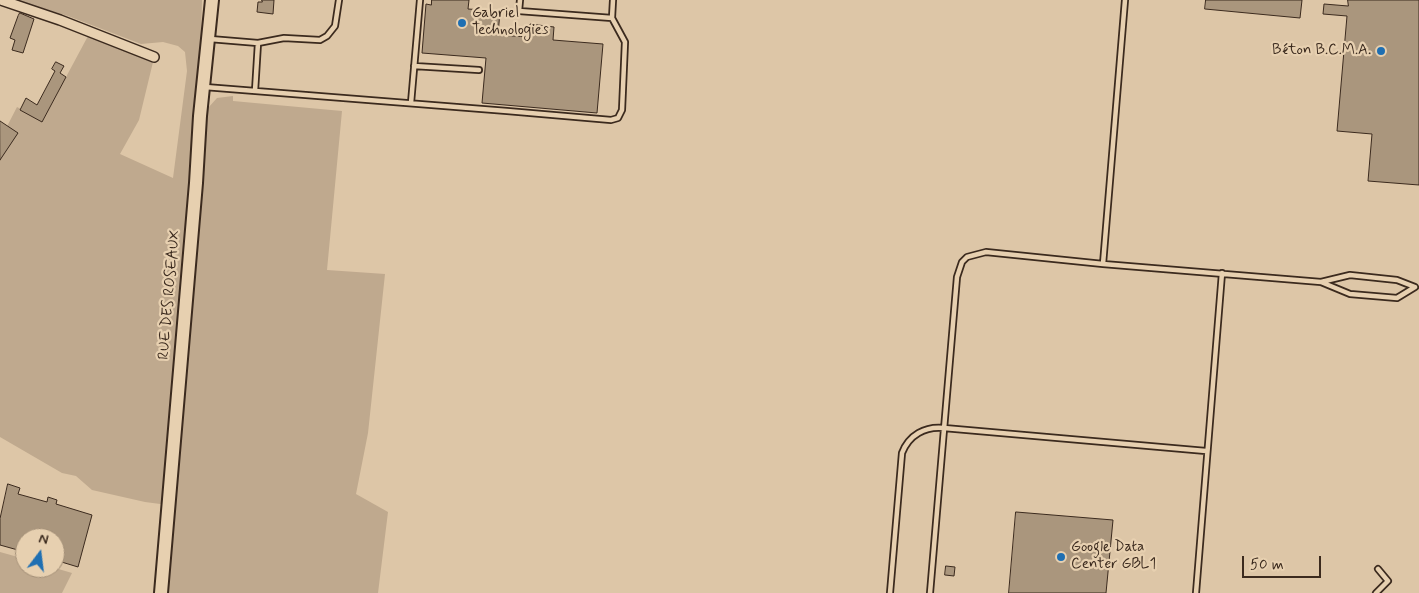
<!DOCTYPE html>
<meta charset="utf-8">
<style>
body{margin:0}
#map{position:relative;width:1419px;height:593px;overflow:hidden;background:#ddc6a7;font-family:Mynerve,sans-serif}
canvas{display:block}
.north{position:absolute;left:15px;top:528px;width:50px;height:50px;box-sizing:border-box;background:#e7d0b0;border:1px solid #a28e76;border-radius:50%;rotate:15deg;font-size:14px;font-weight:700;line-height:20px;text-align:center;color:#3b2a1e}
.north::after{content:'';display:block;margin:auto;width:18px;height:22px;background:#1f6fb2;clip-path:polygon(50% 0,100% 100%,50% 72%,0 100%)}
.scale{position:absolute;left:1242px;top:556px;width:79px;height:22px;box-sizing:border-box;border:2px solid #3b2a1e;border-top:0;padding-left:6px;font-size:15px;line-height:18px;white-space:nowrap;color:#3b2a1e;-webkit-text-stroke:4px #e7d0b0;paint-order:stroke}
</style>
<div id="map">
<canvas width="1419" height="593"></canvas>
<div class="north">N</div>
<div class="scale">50 m</div>
</div>
<script>
const g = document.querySelector('canvas').getContext('2d');
g.lineJoin = 'round';
function fill(path, color) { g.fillStyle = color; g.fill(path, 'evenodd'); }
function strokePath(path, color, width, dash) { g.strokeStyle = color; g.lineWidth = width; g.lineCap = dash ? 'butt' : 'round'; g.setLineDash(dash || []); g.stroke(path); }
function label(font, color, halo, rows, align = 'center') {
  g.font = font + ' Mynerve,sans-serif'; g.lineWidth = 4.5; g.setLineDash([]); g.textBaseline = 'middle'; g.strokeStyle = halo; g.fillStyle = color; for (const [text, x, y, turn = 0] of rows) {
    g.save(); g.translate(x, y); g.rotate((+turn || 0) * Math.PI / 180); g.textAlign = isNaN(turn) ? turn : align; if (halo) g.strokeText(text, 0, 0); g.fillText(text, 0, 0); g.restore();
  }
}
fill(new Path2D(`
 M16 0H202L201 39 190 186 203 147 208 108 217 98 233 96V101L342 111 327 270 385 274 368 433 356 494 388 512 378 593H161L168 505 145 502 92 490 76 476 62 473 0 437V140L17 107 43 120 88 36 153 62 139 120 120 154 173 178 187 71 185 52 178 46 163 42 141 44 68 16Z
 M0 552 25 559V568H55L72 573 62 593H0Z`), '#bfa98e');
const building = new Path2D(`
 M262 0H274L273 14 257 12 258 2H262Z
 M432 0H469L468 9 500 11 498 35 529 37 530 24 554 27 553 40 603 44 597 113 482 103 486 58 422 53 426 4 431 5Z
 M1206 0H1302L1300 18 1205 9Z
 M1348 0H1419V185L1368 181 1372 134 1337 131 1347 16 1323 14 1324 4 1348 6Z
 M20 13 34 19 23 53 12 50 15 40 10 38 18 16Z
 M56 62 64 66 60 73 66 77 42 122 20 110 26 98 37 105 55 71 52 69Z
 M0 121 18 133 0 160Z
 M8 484 20 488 18 494 47 502 48 497 57 500 56 504 92 515 78 567 55 560V538H25V552L0 545V519Z
 M1016 512 1113 520 1106 593H1009Z
 M946 566 955 567 954 576 945 575Z`);
fill(building, '#aa967d');
strokePath(building, '#3b2a1e', 1);
const lane = new Path2D(`
 M520 0 519 11 612 18 613 0
 M210 39 258 43 255 91
 M258 43 284 38 320 40 327 36 335 26 339 0
 M414 66 479 70
 M205 87 507 111 611 120 618 118 622 110 625 42 612 18
 M411 103 420 0
 M1103 264 1125 0
 M890 593 902 453C909 435 925 426 944 428L1206 451
 M930 593 957 277 962 262 967 257 986 252 1103 264 1321 282 1350 294 1397 298 1415 287 1397 280 1350 275 1321 282
 M1196 593 1222 273
 M1376 593 1388 581 1378 569`);
const street = new Path2D(`
 M1 0 60 20 154 57`);
const secondary = new Path2D(`
 M161 593 196 183 200 116 212 0`);
strokePath(lane, '#3b2a1e', 8);
strokePath(street, '#3b2a1e', 12);
strokePath(secondary, '#3b2a1e', 16);
strokePath(lane, '#e7d0b0', 4.5);
strokePath(street, '#e7d0b0', 9);
strokePath(secondary, '#e7d0b0', 12);
for (const [x, y, r, color] of [
 [462,23,5,"#1f6fb2"],
 [1381,51,5,"#1f6fb2"],
 [1061,557,5,"#1f6fb2"]
]) { const dot = new Path2D(); dot.arc(x, y, r, 0, 2 * Math.PI); g.fillStyle = color; g.fill(dot); strokePath(dot, '#e7d0b0', 2); }
label('15px', '#3b2a1e', '#e7d0b0', [
 ["Gabriel",472,14],
 ["Technologies",472,31],
 ["Béton B.C.M.A.",1371,51,"right"],
 ["Google Data",1071,548],
 ["Center GBL1",1071,565]
], 'left');
label('15px', '#3b2a1e', '#e7d0b0', [
 ["RUE DES ROSEAUX",170,295,-85]
]);
</script>
